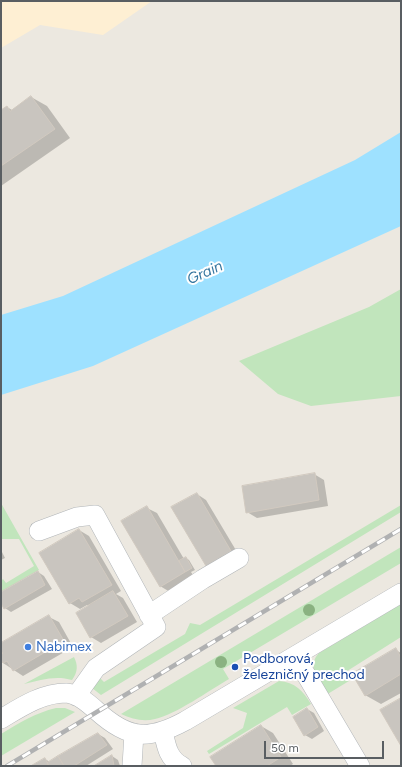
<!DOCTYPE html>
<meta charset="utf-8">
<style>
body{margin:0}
#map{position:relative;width:402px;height:767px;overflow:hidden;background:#ece8e0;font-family:Figtree,sans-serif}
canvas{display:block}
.frame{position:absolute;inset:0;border:2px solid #595e62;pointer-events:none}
.scale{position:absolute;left:264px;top:741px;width:120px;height:18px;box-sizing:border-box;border:2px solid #595e62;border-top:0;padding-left:5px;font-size:12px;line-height:14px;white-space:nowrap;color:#595e62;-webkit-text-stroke:3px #fff;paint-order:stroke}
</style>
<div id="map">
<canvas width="402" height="767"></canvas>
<div class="frame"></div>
<div class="scale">50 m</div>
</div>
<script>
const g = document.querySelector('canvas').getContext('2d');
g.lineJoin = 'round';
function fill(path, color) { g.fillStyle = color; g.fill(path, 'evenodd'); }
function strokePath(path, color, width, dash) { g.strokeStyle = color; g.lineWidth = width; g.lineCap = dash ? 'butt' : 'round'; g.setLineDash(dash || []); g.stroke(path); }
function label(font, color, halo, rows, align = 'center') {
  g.font = font + ' Figtree,sans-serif'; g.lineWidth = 4; g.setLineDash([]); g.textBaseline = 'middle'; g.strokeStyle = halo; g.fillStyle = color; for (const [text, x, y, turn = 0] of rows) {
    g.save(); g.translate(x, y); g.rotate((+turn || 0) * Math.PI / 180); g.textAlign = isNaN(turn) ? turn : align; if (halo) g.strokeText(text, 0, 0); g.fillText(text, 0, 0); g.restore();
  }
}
fill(new Path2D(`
 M1 1H152L103 35 40 25 1 48Z`), '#feefd3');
fill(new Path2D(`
 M401 289V396L311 406 278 394 239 361 369 307Z
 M1 503 39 570 1 592V581L3 579 6 583 34 566 19 539H1Z
 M401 505V512L101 695 92 688 100 678 104 682 185 634 190 623 200 625Z
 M401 547V563L223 669 229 679C210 690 175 715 155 719 143 722 132 719 121 714Z
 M401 604V637L344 673 349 681 326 695C319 681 306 666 319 653Z
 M74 657C78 665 78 672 72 680 56 675 40 680 24 684Z
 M279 681C295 682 303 691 311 704L292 715 287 707 209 754 207 751 243 728 247 713 233 708Z
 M56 708H65L75 712 1 756V734C19 723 35 713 56 708Z`), '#c1e5bc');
fill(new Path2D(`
 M401 132V226L93 366 1 395V315L63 296 355 160Z`), '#9ee1ff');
fill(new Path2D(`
 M31 97 47 106 70 138 1 186V111L7 107 12 110Z
 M314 474 324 480 328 506 257 518 247 512Z
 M197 494 206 500 240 557 216 571 206 565Z
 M147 508 157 513 184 559 186 558 189 560 195 570 191 572 195 578 170 592 160 586Z
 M79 530 89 536 121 591 116 594 123 598 137 622 101 643 91 637 90 606 87 605 80 609 70 603Z
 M1 550 5 558 1 560Z
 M38 572 44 576 52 589 11 612 5 608 1 601V593Z
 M49 617 59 622 73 647 23 676 3 663 1 658V655L4 654 1 649V644Z
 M396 650 401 653V693L381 704 365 695Z
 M307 709 314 713 324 731 312 739 305 735Z
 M261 726 273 733 293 764 290 766H217Z
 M98 734 105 738 113 749 86 766H33L45 759 50 762Z
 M112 756 118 760 120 766H96Z`), '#0003');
const building = new Path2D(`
 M31 96 55 129 1 166V110L7 106 10 111Z
 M315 473 319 500 246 513 242 486Z
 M197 493 231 551 206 566 171 507Z
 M147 506 185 572 160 587 121 521Z
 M79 529 112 585 82 602 79 598 69 604 39 553Z
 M186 557 192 568 185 572 179 561Z
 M38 571 45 585 4 609 1 603V592Z
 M113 591 128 616 90 638 76 613Z
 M49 615 64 641 13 671 7 661 3 663 1 660V654L3 653 1 651V643Z
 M396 648 401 658V674L365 696 352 674Z
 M401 698V746L380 710Z
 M307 708 318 727 304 736 293 717Z
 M261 725 281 757 267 766H216L210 757Z
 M98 733 107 745 74 766H64L58 756Z
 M112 755 114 766H94Z
 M58 756 64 766H49L47 763Z
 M45 758 49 766H31Z`);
fill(building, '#c9c5bf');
strokePath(building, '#d1c9bf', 1);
const minor = new Path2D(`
 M39 531 77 517 95 515 156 627 96 668 76 696
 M149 615 203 579 239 558
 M295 656 360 766
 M1 719C21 707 42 693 66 693 78 694 88 703 97 711 128 739 148 741 185 721L401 593
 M163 731C166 745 168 759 182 766
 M132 766 134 733`);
strokePath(minor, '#b1b5b8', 20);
strokePath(minor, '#fff', 19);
const rail = new Path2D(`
 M7 766 401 529`);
strokePath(rail, '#b0b1b2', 4.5);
strokePath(rail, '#fff', 3, [9]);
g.fillStyle = '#8ab281';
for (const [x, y] of [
 [309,610],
 [221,662]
]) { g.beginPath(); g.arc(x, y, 6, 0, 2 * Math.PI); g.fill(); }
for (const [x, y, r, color] of [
 [28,647,4,"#3f7fe0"],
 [235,667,4,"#1a4fb4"]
]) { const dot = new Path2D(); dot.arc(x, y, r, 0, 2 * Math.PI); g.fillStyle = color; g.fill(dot); strokePath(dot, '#fff', 1.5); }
label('14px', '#366cbe', '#fff', [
 ["Nabimex",36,647]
], 'left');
label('14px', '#164399', '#fff', [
 ["Podborová,",243,659],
 ["železničný prechod",243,675]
], 'left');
label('italic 15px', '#3677a0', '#fff', [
 ["Grain",205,273,-24]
]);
</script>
